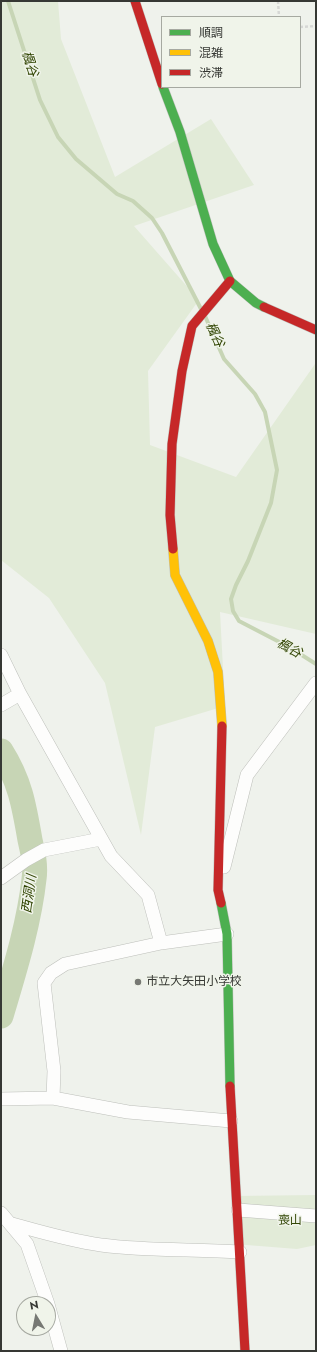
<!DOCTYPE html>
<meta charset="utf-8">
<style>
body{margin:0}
#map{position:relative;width:317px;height:1352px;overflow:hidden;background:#eff2ec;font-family:Jost,"Noto Sans JP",sans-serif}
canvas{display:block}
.frame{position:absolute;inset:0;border:2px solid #363834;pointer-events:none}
.legend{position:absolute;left:161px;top:16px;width:140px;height:72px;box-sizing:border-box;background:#f0f4ea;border:1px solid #a6a9a1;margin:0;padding:5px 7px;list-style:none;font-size:12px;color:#363834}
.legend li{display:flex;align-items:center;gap:8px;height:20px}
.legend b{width:20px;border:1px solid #a6a9a1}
.north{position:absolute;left:16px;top:1296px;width:40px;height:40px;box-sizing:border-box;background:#f0f4ea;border:1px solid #a6a9a1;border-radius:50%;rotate:350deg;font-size:11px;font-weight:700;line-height:16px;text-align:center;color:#363834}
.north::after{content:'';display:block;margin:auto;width:14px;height:18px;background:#777974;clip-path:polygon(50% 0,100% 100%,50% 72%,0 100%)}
</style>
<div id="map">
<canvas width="317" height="1352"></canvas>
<div class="frame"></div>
<ul class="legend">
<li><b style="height:5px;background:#4caf50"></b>順調</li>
<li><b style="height:5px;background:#ffc107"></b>混雑</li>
<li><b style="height:5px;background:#c62828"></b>渋滞</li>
</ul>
<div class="north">N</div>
</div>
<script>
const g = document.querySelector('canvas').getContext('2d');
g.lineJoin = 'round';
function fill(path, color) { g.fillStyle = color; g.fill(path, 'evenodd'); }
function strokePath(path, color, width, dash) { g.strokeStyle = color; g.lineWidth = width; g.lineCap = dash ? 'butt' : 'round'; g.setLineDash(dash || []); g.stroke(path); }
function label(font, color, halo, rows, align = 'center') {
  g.font = font + ' Jost,"Noto Sans JP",sans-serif'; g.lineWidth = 3; g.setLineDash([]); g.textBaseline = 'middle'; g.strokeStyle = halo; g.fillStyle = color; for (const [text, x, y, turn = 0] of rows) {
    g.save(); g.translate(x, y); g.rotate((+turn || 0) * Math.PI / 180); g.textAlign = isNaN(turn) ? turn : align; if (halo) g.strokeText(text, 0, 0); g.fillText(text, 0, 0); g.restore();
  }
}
fill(new Path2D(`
 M1 1H58L61 39 115 177 211 119 254 185 134 226 199 300 148 371 150 445 236 477 315 364 316 366V634L220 612 225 706 155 727 141 835 105 683 49 598 1 560Z
 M316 1195V1245L297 1249 234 1244V1196Z`), '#e2ebd8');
strokePath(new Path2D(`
 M8 1 40 100 58 137 76 159 117 194 133 201 152 218 162 233 201 309
 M205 316 224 359 255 394 265 412 277 470 271 503 248 561 236 585 231 599 233 611 239 621 289 647 316 664`), '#c7d5b5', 4);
strokePath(new Path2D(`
 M1 751C20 781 24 805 30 840 33 853 36 866 34 879 29 925 14 972 1 1016`), '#c7d5b5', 25);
const street = new Path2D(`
 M1 655 20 694 111 856 148 895 161 943
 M1 705 20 694
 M224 867 247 775 316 683
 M1 878 26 860 44 850 101 839
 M53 1098 54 1071 44 983 51 973 65 964 161 943 227 934
 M1 1099 53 1098 128 1112 231 1121
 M238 1210 316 1216
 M1 1213 27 1244 48 1304
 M12 1224C41 1232 71 1241 101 1245 147 1251 194 1249 240 1252
 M48 1304 61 1351`);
const fast = new Path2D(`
 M163 87 180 132 213 244 230 281 256 303 264 307
 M221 903 227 934 230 1086`);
const slow = new Path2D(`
 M173 549 175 575 208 641 218 672 222 726`);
const jam = new Path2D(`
 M135 1 162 84
 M264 307 316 330
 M173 549 170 515 172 444 182 371 192 326 230 281
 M221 903 218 890 222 726
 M230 1086 245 1351`);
strokePath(street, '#bdbfba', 14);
strokePath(fast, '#bdbfba', 10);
strokePath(slow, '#bdbfba', 10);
strokePath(jam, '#bdbfba', 10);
strokePath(new Path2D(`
 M278 1 279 17
 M300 27 316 26`), '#d6d7d5', 2.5, [3, 2]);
strokePath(street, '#fdfdfc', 13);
strokePath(fast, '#4caf50', 9);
strokePath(slow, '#ffc107', 9);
strokePath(jam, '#c62828', 9);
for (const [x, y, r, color] of [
 [138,982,4,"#777974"]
]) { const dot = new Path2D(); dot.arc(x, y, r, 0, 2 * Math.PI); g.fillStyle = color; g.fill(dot); strokePath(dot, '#f0f4ea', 1.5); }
label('12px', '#363834', '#f0f4ea', [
 ["市立大矢田小学校",146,982]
], 'left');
label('12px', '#324605', '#f0f4ea', [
 ["喪山",290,1221]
]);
label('italic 13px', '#304402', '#f0f4ea', [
 ["楓谷",29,64,72],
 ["楓谷",214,335,66],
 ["楓谷",289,649,29],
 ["西洞川",30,894,-82]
]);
</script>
